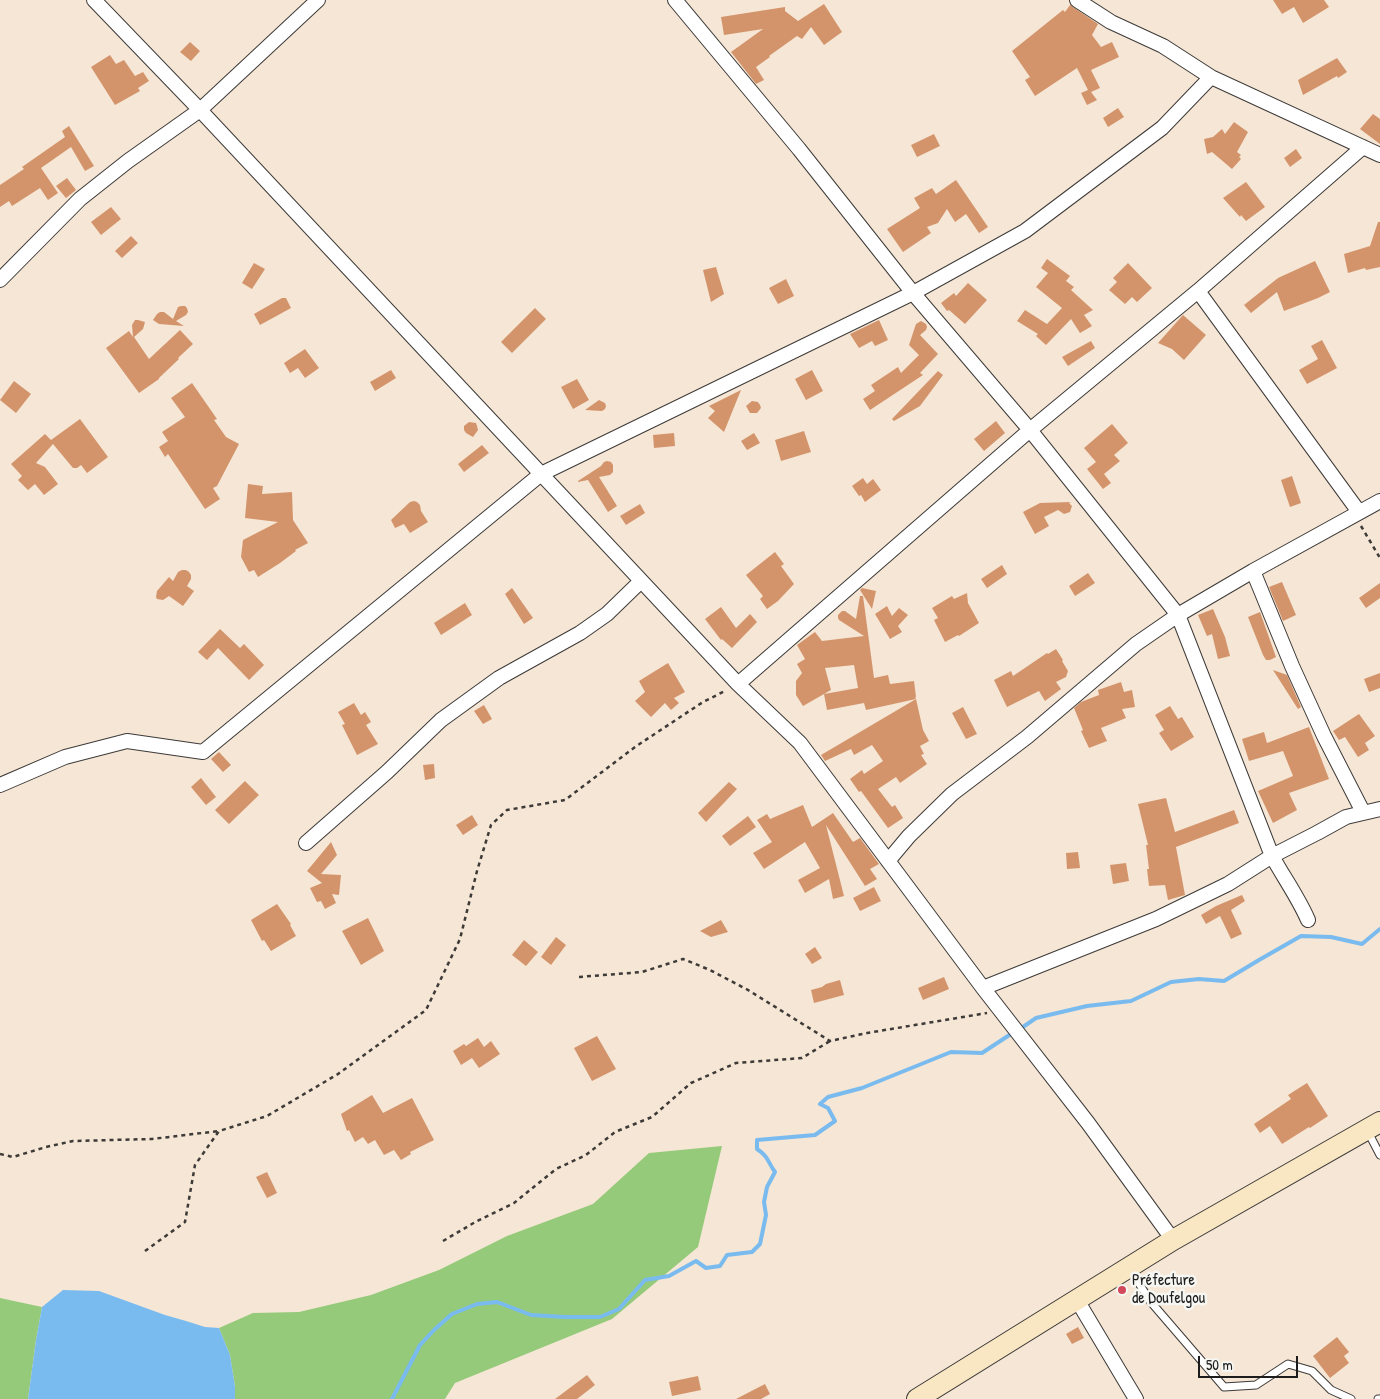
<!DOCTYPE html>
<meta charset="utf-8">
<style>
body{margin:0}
#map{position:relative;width:1380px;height:1399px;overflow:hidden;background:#f5e6d5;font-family:"Patrick Hand",sans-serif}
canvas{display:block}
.scale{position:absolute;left:1198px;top:1356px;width:100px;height:22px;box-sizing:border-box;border:2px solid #1c1c1c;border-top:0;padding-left:6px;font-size:15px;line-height:18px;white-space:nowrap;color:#1c1c1c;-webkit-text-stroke:4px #f6f6f2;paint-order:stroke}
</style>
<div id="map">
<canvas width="1380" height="1399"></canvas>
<div class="scale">50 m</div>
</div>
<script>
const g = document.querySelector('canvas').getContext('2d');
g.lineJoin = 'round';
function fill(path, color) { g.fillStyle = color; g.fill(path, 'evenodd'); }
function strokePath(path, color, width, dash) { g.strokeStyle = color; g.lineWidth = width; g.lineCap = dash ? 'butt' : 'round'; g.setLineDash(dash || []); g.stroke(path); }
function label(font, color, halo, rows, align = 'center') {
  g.font = font + ' "Patrick Hand",sans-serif'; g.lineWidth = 5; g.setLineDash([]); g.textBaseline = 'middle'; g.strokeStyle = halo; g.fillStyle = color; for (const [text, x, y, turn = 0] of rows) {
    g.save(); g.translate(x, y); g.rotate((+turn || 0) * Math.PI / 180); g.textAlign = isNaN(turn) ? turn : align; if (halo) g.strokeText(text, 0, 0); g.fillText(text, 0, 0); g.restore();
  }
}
fill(new Path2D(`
 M722 1146 698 1247 612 1319 455 1383 445 1399H235V1387L230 1355 219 1328 253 1313 299 1312 371 1295 439 1270 507 1236 593 1204 649 1153Z
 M0 1298 42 1307 36 1340 28 1399H0Z`), '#96ca7b');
fill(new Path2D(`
 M63 1290 99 1291 165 1315 186 1321 205 1327 219 1328 230 1355 235 1387V1399H28L36 1340 42 1307Z`), '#7abbef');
strokePath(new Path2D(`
 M1020 1029 1036 1018 1087 1006 1131 1001 1171 982 1199 979 1224 981 1259 960 1301 936 1331 937 1362 944 1380 929
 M392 1399 420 1345 434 1330 452 1314 477 1304 497 1302 531 1315 565 1317H600L619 1309 645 1280 669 1276 696 1261 706 1268 720 1266 727 1255 752 1252 760 1244 766 1215 764 1202 767 1187 775 1172C767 1161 769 1157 757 1149V1140L815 1135 835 1121 828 1108 820 1104 828 1097 862 1088 951 1052 982 1053 1014 1032`), '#7abbef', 4);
fill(new Path2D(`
 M1273 0H1324L1329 7 1303 23 1294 7 1282 14Z
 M824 4 842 32 824 45 811 27 802 39 797 36 769 56 770 57 756 67 764 80 756 84 731 52 763 29 724 35 721 17 785 7V11L798 21Z
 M1070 5 1098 24 1092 35 1101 47 1112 42 1119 57 1091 70 1100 88 1091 92 1097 100 1087 105 1081 93 1088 90 1077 68 1035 96 1025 80 1030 77 1012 51 1063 10 1065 12Z
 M190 42 200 51 191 61 180 52Z
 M110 55 116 64 124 60 135 76 143 72 149 81 138 88 140 91 115 105 91 67Z
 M1337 58 1347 72 1338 78 1337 76 1303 95 1298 80Z
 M1118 108 1124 117 1108 127 1103 118Z
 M1373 114 1380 119V144L1360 129Z
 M1234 122 1248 132 1237 152 1241 155 1239 157 1241 159 1232 169 1212 152 1207 154 1204 139 1213 137 1222 129 1225 134Z
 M69 126 94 166 85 171 71 147 41 168 58 193 48 200 40 188 12 206 9 201 0 207V185L24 169 22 167 65 137 62 131Z
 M934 134 940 146 917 157 911 145Z
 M1296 149 1302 158 1290 167 1284 158Z
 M67 178 76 190 66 198 56 186Z
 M956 180 988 227 979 233 966 214 955 222 947 209 938 223 927 227 931 233 903 252 887 229 920 208 914 198 932 188 936 194Z
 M1246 182 1265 207 1246 221 1241 215 1240 217 1223 198Z
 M111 207 121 219 101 235 91 222Z
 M1378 222H1380V267L1366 270 1365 268 1348 273 1344 254 1370 246Z
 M131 236 138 243 122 258 115 251Z
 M1047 259 1070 276 1066 281 1074 287 1071 290 1093 310 1084 315 1092 326 1080 333 1071 319 1046 345 1036 336 1038 334 1017 321 1025 310 1047 324 1062 308 1036 287 1048 273 1041 268Z
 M1315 261 1330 292 1318 298 1284 311 1277 292 1251 313 1244 305 1278 278Z
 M254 263 265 269 252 289 242 283Z
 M1128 263 1152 288 1137 302 1132 297 1125 304 1109 290 1117 282 1113 278Z
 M716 267 724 294 711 302 703 270Z
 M786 279 794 296 778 304 769 288Z
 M968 283 987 300 965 324 949 310 947 311 941 303 954 293 956 296Z
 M282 298H286L291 308 260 325 254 314Z
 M181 306H185L187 308 188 312 186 315 176 321 184 326 159 324 153 320 157 314 160 312H164L173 319 178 307Z
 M535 308 546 319 512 353 501 342Z
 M1183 315 1206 335 1184 360 1172 349 1158 343Z
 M135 320H138L145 322 143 329 134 337 149 359 180 330 193 344 178 358 179 359 159 378V379L139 393 106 348 129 331 133 337 132 325Z
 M879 320 888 340 875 346 872 341 859 348 850 334Z
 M921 321 926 324 927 327 926 330 920 335 938 354 920 373 923 375 870 410 863 399 875 391 871 385 898 367 901 373 919 355 909 345 916 324Z
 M1322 340 1337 368 1307 384 1299 370 1318 359 1311 346Z
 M1091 341 1095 348 1068 366 1062 357Z
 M305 349 319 368 305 378 298 368 290 373 284 363Z
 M391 370 396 378 375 391 370 382Z
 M812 370 823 391 806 400 795 379Z
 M938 371 943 375 920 406 894 421 892 419Z
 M577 379 589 400 573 409 561 387Z
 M14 381 31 394 16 413 0 400Z
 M192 383 217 419 214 420 226 437 239 444 217 486 213 488 220 499 205 509 168 454 165 457 159 447 168 441 162 432 185 417 171 398Z
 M741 390 724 432 708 418 715 411 709 406Z
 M599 400 605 403 606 406 605 409 602 411 585 410Z
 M752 401 758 402 760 405 761 408 757 413H750L746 406Z
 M80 419 108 457 87 473 81 465 77 468H73L53 444 36 463 45 467 58 484 44 495 35 484 28 490 18 480 22 476 11 464 45 434 51 440Z
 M996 421 1005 433 984 451 974 439Z
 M469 422 476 423 477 426 478 430 473 437 466 433 464 430V426Z
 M1112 424 1128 443 1114 455 1120 461 1104 474 1111 483 1103 489 1087 469 1096 462 1084 448Z
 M804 431 811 452 781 461 775 440Z
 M674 433 675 446 654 448 653 435Z
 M754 433 760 443 747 450 741 441Z
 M482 445 489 453 464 472 458 464Z
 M607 461 611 462 613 465V472L610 475 599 477 617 506 608 512 588 480 578 482V481L601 466 604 462Z
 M1292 476 1301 503 1290 507 1281 480Z
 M863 478 867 484 873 479 881 490 865 502 861 495 859 496 852 486Z
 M248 484 263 486 262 494 292 492 293 520 308 543 295 550 296 551 280 563 258 577 254 570 249 572 241 557 243 540 278 522 245 518Z
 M414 501 417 502 420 505 421 511 428 522 410 533 404 524 395 528 391 520 410 502Z
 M1071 502 1069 503 1072 506 1070 512 1064 514 1058 510 1044 517 1049 526 1035 534 1023 512 1040 503Z
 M640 504 645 513 626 525 620 516Z
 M775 552 784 564 781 566 794 584 778 601 767 609 760 599 763 596 746 575Z
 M1002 565 1007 574 987 588 981 579Z
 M182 570H186L189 572 191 575V579L187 586 194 591 183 606 169 596 163 600 157 599 156 597 157 591 169 577 173 581 178 572Z
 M1088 573 1095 583 1075 596 1069 586Z
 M1282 582 1296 615 1283 621 1269 587Z
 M1380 583V598L1366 608 1359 598Z
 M512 588 533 618 524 624 505 594Z
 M862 588 876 591 872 609 860 590Z
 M967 593 968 603 979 623 959 636 958 635 945 642 934 620 938 618 932 608 952 596 954 599Z
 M860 596H863L874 678 888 675 890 684 914 681 916 697 915 698 916 699 866 710 864 703 827 710 824 694 803 706 796 695V681L802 673 797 664 805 659 797 645 815 632 822 641 864 636 839 620 838 618V615L842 611H845L856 619ZM854 665 858 688 824 694 831 690 825 668Z
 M465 603 472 615 441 635 434 623Z
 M887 606 892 616 899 608 908 615 898 626 902 632 890 639 875 614Z
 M721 607 736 628 750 614 757 622 732 648 722 639 721 640 705 619Z
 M1213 609 1225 637 1230 656 1218 659 1212 634 1207 636 1198 615Z
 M1260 612 1276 657 1270 660H1266L1263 655 1248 617Z
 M220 629 240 648 244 644 264 665 249 680 218 648 207 660 198 652Z
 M1056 649 1063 660 1062 661 1068 671 1066 677 1056 682 1061 689 1045 701 1039 691 1007 707 994 680 1011 671 1013 676 1047 653 1048 654Z
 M668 663 685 692 674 698 679 703 671 710 665 703 651 717 635 701 645 692 639 681Z
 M1273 670 1287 675 1301 707 1298 709Z
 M1380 673V688L1369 692 1364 679Z
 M1121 682 1124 692 1132 690 1135 707 1122 709 1126 718 1101 728 1107 741 1089 748 1081 731 1083 730 1074 708 1081 702 1099 695 1098 690Z
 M916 699 923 730 929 741 920 746 924 754 921 755 927 764 900 783 896 777 878 789 892 807 895 805 903 818 888 828 861 791 859 792 850 779 862 770 864 774 883 761 872 745 854 755 851 749 825 761 821 755Z
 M354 703 361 715 365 712 371 722 366 725 378 744 357 755 342 725 345 724 338 712Z
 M484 705 492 719 483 724 474 711Z
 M1170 706 1178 719 1182 717 1194 737 1171 751 1159 733 1164 730 1155 715Z
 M963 707 977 734 966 739 952 713Z
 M1359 714 1375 736 1365 743 1369 750 1358 757 1345 737 1339 740 1333 731Z
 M1309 727 1329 779 1289 793 1297 810 1273 823 1258 791 1293 776 1283 751 1249 761 1242 739 1264 732 1267 743Z
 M219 752 231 765 223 772 211 759Z
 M434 764 435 778 425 780 423 765Z
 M201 778 216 797 206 805 191 787Z
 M245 781 259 795 229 824 215 810Z
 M729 782 737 789 706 822 698 813Z
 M1166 798 1175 832 1234 810 1239 823 1176 847 1185 895 1168 900 1165 885 1149 886 1147 869H1149L1146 845H1148L1138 804Z
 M803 805 812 827 833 813 853 842 860 838 879 864 870 869 877 879 865 886 826 825 844 896 833 899 829 879 805 893 798 880 820 868 805 842 764 869 753 853 772 842 757 820 767 814 770 819Z
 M472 815 478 825 463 835 456 825Z
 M748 816 756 827 730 846 722 836Z
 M331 842 337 855 321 874 341 875 339 895 332 894 336 903 325 909 321 901 317 902 310 888 322 883 307 871Z
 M1078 852 1080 868 1067 869 1066 853Z
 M1126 863 1129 881 1113 884 1110 865Z
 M874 887 881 901 860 911 853 898Z
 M1242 895 1245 901 1231 910 1242 934 1231 939 1220 916 1206 924 1201 915 1216 906Z
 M277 904 291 924 290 925 296 936 271 951 264 940 262 941 251 920Z
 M368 918 384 951 361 965 342 931Z
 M721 920 728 932 711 937 700 931Z
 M556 937 566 945 551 965 541 957Z
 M524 940 538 952 526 966 512 955Z
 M815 947 822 958 812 964 805 954Z
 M944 977 949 989 923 1000 918 988Z
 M840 980 844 995 814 1003 811 990 822 987 826 984Z
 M597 1036 616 1069 592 1081 574 1048Z
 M478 1038 484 1047 491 1041 500 1054 479 1068 472 1058 461 1065 453 1051 464 1044 466 1046Z
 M1307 1083 1328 1116 1310 1128 1309 1127 1282 1144 1270 1126 1260 1133 1254 1124 1291 1099 1288 1095Z
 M372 1095 383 1113 412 1098 434 1140 410 1152 411 1154 401 1160 394 1150 384 1155 375 1140 368 1144 363 1137 355 1142 349 1130 347 1131 341 1114Z
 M267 1172 277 1193 267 1198 256 1177Z
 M1078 1327 1084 1338 1072 1344 1066 1334Z
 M1337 1337 1349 1352 1344 1356 1349 1363 1330 1378 1313 1356Z
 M587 1375 595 1385 577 1399H555Z
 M698 1376 701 1390 672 1396 669 1382Z
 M765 1384 770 1394 761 1399H736Z`), '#d4946b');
const service = new Path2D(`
 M1368 1132 1380 1155
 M1130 1269 1150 1301 1224 1387 1256 1385 1288 1364 1312 1371 1331 1390 1351 1399
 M1378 1399H1380`);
const minor = new Path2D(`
 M94 0 200 110 738 684 800 743 983 988 1088 1123 1173 1240
 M675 0 799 149 913 293 1030 430 1198 291 1363 147
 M1077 0 1111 22 1163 46 1211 77 1380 155
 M0 280 80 199 128 161 200 110 318 0
 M1198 291 1359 512
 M1253 571 1292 666 1324 736 1363 812
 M738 684 1030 430 1178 615 1272 856 1228 884 1156 919 983 988
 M0 785 65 757 127 741 203 752 541 474 913 293 1025 231 1162 128 1211 77
 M306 843 387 772 441 720 499 678 580 633 607 614 641 581
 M888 861 909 836 952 794 1027 737 1136 644 1178 615 1253 571 1380 501
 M1308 920C1298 897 1284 878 1272 856L1317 833 1346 817 1380 809
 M1077 1300 1136 1399`);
const secondary = new Path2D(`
 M917 1399 1173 1240 1380 1122`);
strokePath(service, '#3d3a38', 9);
strokePath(minor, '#3d3a38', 16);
strokePath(secondary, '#3d3a38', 22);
strokePath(new Path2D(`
 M1361 526 1380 558
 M579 977 642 972 683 959 710 970 748 990 830 1041 867 1033 987 1013
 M0 1154 13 1157 46 1147 73 1141 152 1139 219 1131
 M443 1241 477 1221 514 1203 556 1169 586 1155 615 1132 652 1117 691 1083 736 1063 802 1058 830 1041
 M145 1251 185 1222 195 1165 219 1131 267 1116 338 1074 426 1010 460 939 477 871 491 825 507 810 565 800 635 747 703 702 725 691`), '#3d3a38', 2.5, [4, 4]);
strokePath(service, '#fff', 7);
strokePath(minor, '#fff', 14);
strokePath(secondary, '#f9e7c3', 20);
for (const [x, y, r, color] of [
 [1122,1290,5,"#d1495b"]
]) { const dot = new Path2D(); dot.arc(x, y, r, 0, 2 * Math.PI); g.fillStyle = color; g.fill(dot); strokePath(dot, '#f6f6f2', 2); }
label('16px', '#1c1c1c', '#f6f6f2', [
 ["Préfecture",1132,1281],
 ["de Doufelgou",1132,1299]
], 'left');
</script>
